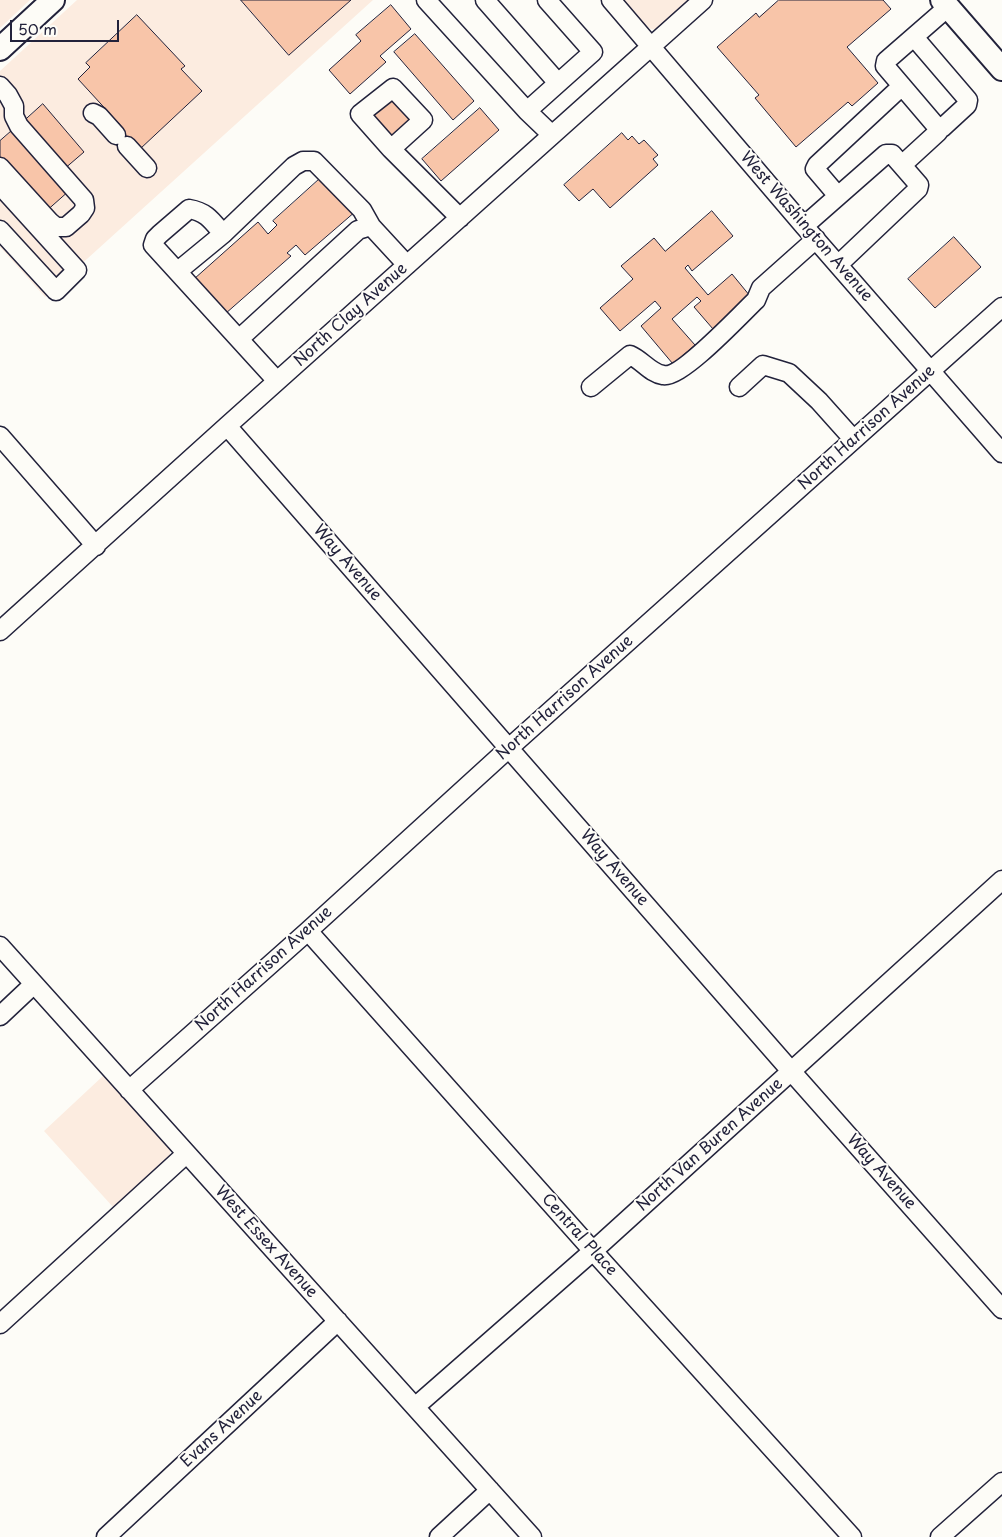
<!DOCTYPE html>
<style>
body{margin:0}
#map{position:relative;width:1002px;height:1537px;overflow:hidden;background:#fdfcf7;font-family:"Playpen Sans",sans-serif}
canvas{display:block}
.scale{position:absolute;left:10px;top:20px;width:109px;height:22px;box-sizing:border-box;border:2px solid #22223b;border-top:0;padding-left:6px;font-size:15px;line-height:18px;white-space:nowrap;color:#22223b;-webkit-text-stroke:4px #fdfcf7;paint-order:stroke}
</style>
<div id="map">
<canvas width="1002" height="1537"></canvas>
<div class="scale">50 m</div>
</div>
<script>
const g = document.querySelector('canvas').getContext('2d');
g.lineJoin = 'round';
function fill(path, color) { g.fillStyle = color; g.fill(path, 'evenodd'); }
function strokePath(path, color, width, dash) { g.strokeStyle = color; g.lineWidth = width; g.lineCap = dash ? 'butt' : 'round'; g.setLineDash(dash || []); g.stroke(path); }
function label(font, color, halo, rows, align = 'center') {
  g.font = font + ' "Playpen Sans",sans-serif'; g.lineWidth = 4; g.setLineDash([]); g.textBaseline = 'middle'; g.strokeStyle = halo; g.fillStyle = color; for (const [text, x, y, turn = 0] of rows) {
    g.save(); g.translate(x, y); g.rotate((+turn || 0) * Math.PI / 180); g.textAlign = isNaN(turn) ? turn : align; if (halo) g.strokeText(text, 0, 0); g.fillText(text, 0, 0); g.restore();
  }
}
fill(new Path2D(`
 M0 0H30L0 28Z
 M77 0H373L45 297 0 247V71Z
 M623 0H690L656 30 651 29 644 24Z
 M104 1075 170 1148V1155L113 1207 44 1131Z`), '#fcece0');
const building = new Path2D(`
 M241 0H351L289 55Z
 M779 0H883L891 9 847 47 878 83 852 106 848 102 796 147 755 98 759 95 717 47 756 13 759 17Z
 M391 5 411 29 380 56 386 62 350 94 329 70 361 41 356 35Z
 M137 15 185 66 181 69 202 91 140 149 122 151 111 139 123 128 78 79 90 67 86 63Z
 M415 34 474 101 453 120 394 52Z
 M393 98 411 119 386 140 368 119Z
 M43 104 84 152 63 170 22 123Z
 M480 108 499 130 441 181 422 159Z
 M15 128 70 190 44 213 0 162V141Z
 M622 133 628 140 632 136 639 144 644 140 658 155 653 159 658 165 610 208 593 189 579 201 564 185Z
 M324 175 356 211 305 255 296 245 287 253 291 256 225 314 194 279 258 222 268 234 277 225 273 221Z
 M712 211 733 236 692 271 688 265 685 268 708 295 732 274 750 296 713 329 694 307 701 301 697 297 672 319 695 345 673 364 641 326 661 308 655 301 620 331 600 308 633 279 621 266 654 238 665 251Z
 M954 237 981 267 935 308 908 279Z`);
fill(building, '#f8c5a9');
strokePath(building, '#22223b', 1);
const minor = new Path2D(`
 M426 0 527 111 552 135
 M485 0 558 83
 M611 0 804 226 1002 453
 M914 37 968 100 967 105 942 128 937 127
 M0 86 8 95 14 106V116L19 126 84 200 85 208 81 214 66 227H56L50 222 0 167
 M527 111 593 52 547 0
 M93 113 99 116 116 135
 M127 146 147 168
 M391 149 360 114 393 88 423 120 391 149 460 218
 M902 165 938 132 937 127 885 66 886 61 948 7
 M0 185 77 270 56 291 0 230
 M838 196 815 169 817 165 902 86
 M804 226 886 154H892L919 185 918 189 839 264
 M223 234C212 221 207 212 189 209L160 234 155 239 153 245 277 381
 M178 271 223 234 294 166 303 161H314L362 210 371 226
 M239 339 358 230 371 226 407 265
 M591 387 630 355C642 360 650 373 663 375 681 379 741 314 756 300L761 288 816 239
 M739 387 763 365 789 373 819 401 853 439
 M227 426 791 1071 1002 1309
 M0 436 96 546
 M0 631 227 426 703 0
 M308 931 593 1251 852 1537
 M0 946 532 1537
 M0 1016 34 984
 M129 1090 308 931 509 748 1002 307
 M0 1324 186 1154
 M415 1407 593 1251 1002 880
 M106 1537 338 1321
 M439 1537 490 1490
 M940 1537 1002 1482`);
const major = new Path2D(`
 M942 0 1002 69
 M0 49 53 0`);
strokePath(minor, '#22223b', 21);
strokePath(major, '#22223b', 26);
strokePath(minor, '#fdfcf7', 18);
strokePath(major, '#fdfcf7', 22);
label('16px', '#22223b', '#fdfcf7', [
 ["West Washington Avenue",806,227,49],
 ["North Clay Avenue",351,315,-42],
 ["North Harrison Avenue",867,428,-42],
 ["Way Avenue",347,563,49],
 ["North Harrison Avenue",565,698,-42],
 ["Way Avenue",614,868,49],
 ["North Harrison Avenue",264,969,-42],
 ["North Van Buren Avenue",710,1145,-42],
 ["Way Avenue",881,1172,48],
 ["Central Place",579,1235,48],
 ["West Essex Avenue",266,1242,48],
 ["Evans Avenue",222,1429,-43]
]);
</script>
